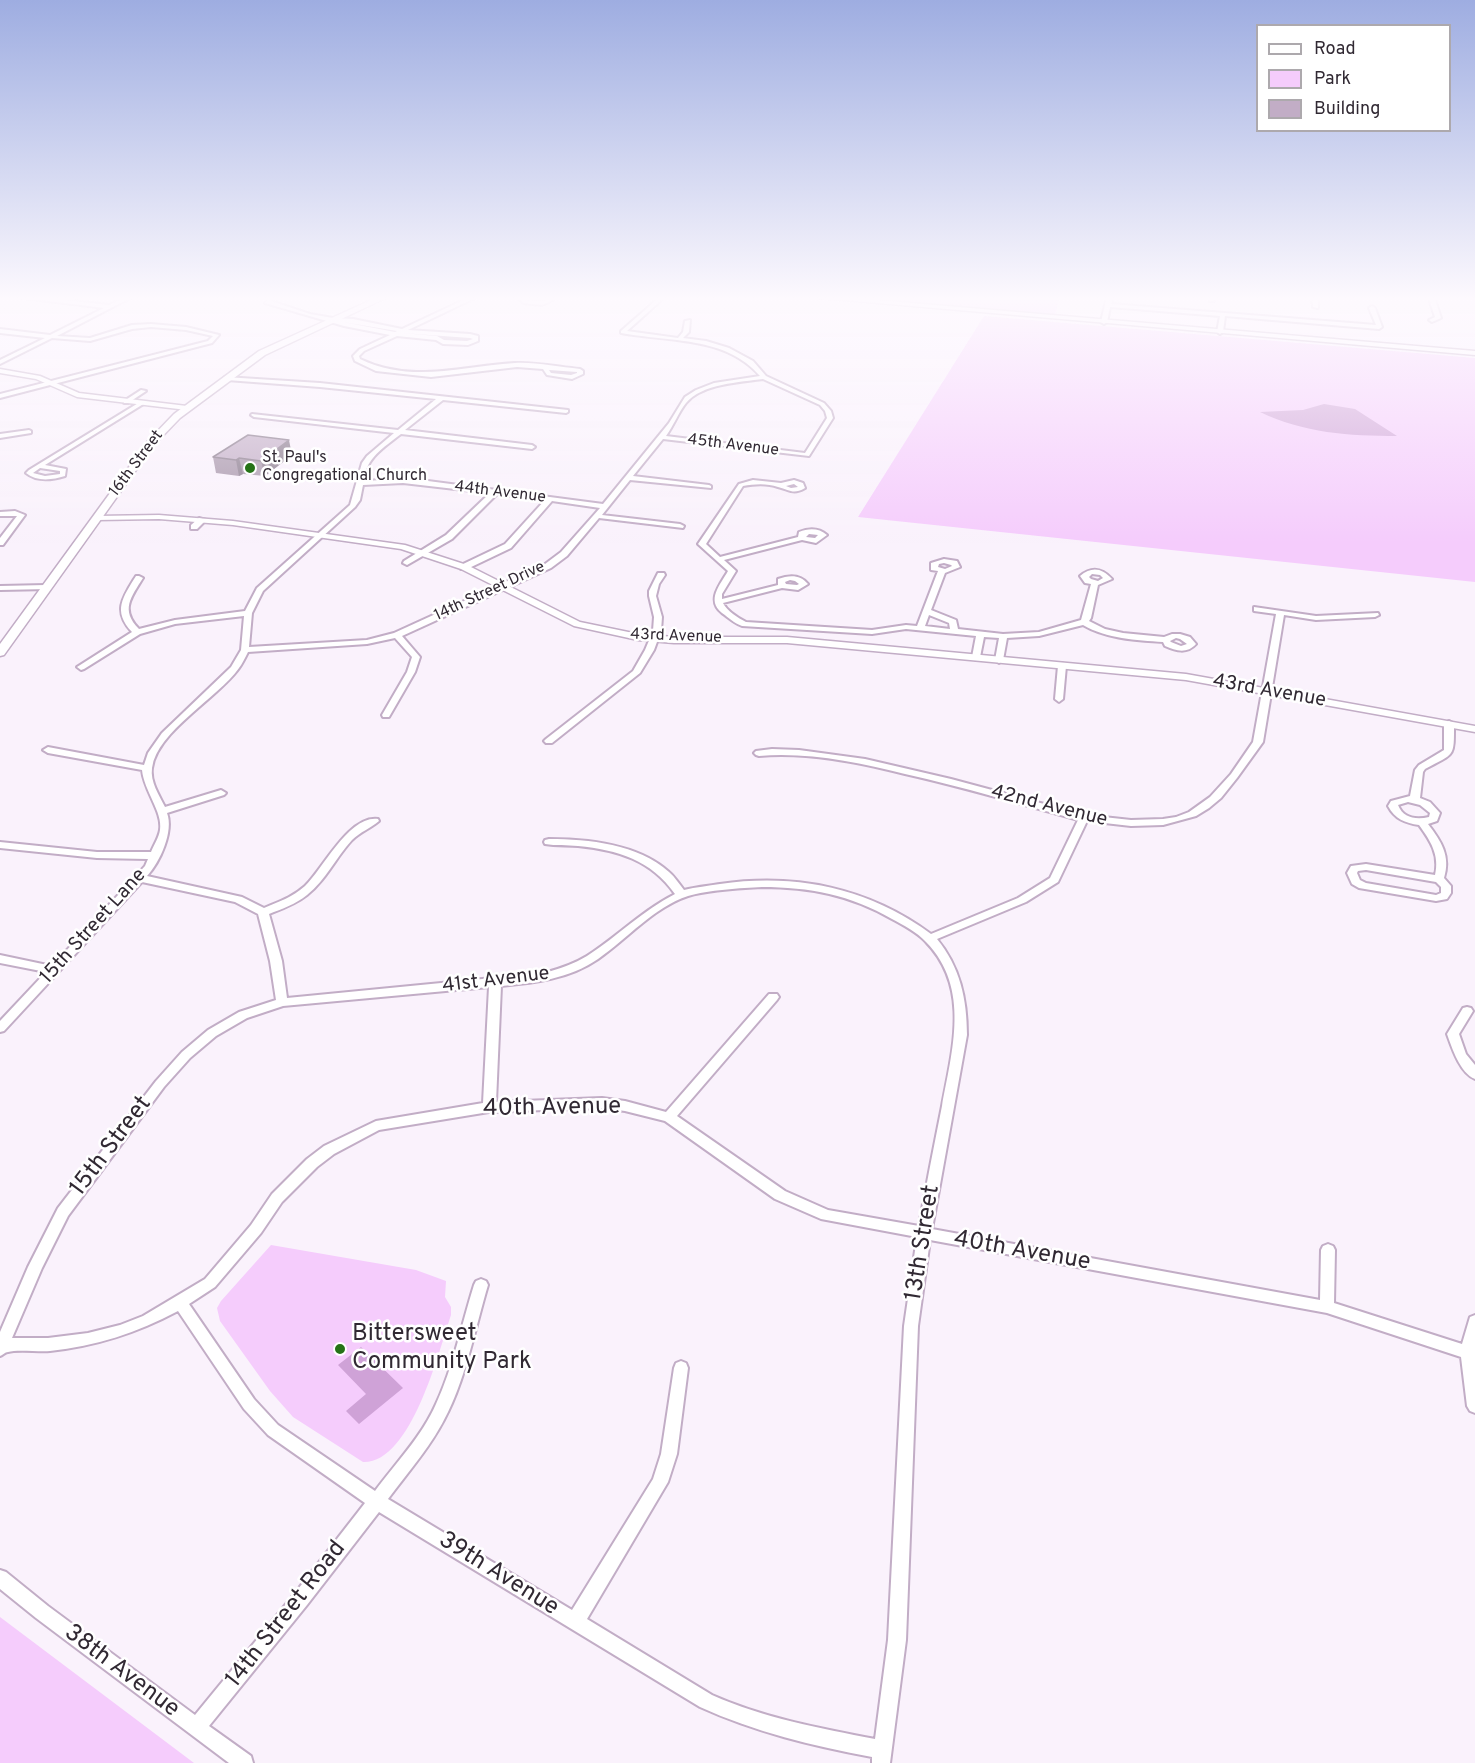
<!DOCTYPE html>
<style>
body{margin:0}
#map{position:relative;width:1475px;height:1763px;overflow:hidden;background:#faf2fc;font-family:Overpass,sans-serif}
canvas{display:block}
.legend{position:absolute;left:1256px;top:24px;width:195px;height:108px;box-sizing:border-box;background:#fff;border:2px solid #ada9ad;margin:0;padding:8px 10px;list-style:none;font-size:18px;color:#312933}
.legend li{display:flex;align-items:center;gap:12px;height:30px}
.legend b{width:30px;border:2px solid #ada9ad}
</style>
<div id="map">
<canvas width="1475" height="1763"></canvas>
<ul class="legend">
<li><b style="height:8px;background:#fff"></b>Road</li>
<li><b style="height:16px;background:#f5ccfc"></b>Park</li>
<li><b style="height:16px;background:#c2adc6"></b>Building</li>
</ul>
</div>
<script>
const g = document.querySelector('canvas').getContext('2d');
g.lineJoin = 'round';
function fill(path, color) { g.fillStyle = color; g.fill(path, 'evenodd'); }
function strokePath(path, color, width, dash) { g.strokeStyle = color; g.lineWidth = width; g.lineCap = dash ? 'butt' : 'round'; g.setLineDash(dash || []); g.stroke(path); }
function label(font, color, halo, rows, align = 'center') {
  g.font = font + ' Overpass,sans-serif'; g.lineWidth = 5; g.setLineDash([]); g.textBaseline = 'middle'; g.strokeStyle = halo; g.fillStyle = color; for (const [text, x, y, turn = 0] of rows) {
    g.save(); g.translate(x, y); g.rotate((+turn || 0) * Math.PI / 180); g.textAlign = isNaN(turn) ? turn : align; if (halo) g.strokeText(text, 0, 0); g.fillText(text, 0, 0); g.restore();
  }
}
fill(new Path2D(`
 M844 296H1060L1055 315Z
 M984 316 1475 358V582L858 517Z
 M271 1245 416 1270 446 1281 445 1297 451 1307V1315C439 1351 411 1464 363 1462L293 1417 270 1391 220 1321 217 1308 221 1301Z
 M0 1617 194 1763H0Z`), '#f5ccfc');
fill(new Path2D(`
 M1324 404 1355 409 1397 436C1350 436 1303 433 1260 412L1303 410Z
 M361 1347 403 1388 359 1424 346 1411 366 1394 338 1365Z`), '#cfa2d7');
const minor = new Path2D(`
 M9 296H27L109 305 128 296H134L57 336 90 338 132 325 151 324 186 327 219 335 212 343 0 398V394L208 341 213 336 186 330 151 327 132 329 90 341 52 338 0 364V360L45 338 0 333V329L50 335 104 308Z
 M270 296H275L271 301 310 314 333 318 353 319 402 329 472 296H479L408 330 470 334 478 336V341L468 345 443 344 436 340 397 336 364 351 359 356 360 359C412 384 461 366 515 363 536 362 559 367 580 369L583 371V374L572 379 547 375 543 369 517 367 431 377 376 371 355 361 353 356 360 349 390 335 344 326 265 303ZM343 322 397 331 395 332ZM402 333 470 338 473 339 467 341 444 340 437 336ZM549 370 577 372V373L571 375 551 373Z
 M518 296H523L525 300 542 301 545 300 535 296H543L553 300 542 305 523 303Z
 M661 296H666L627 331 678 338 683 332 685 321 690 320 689 332 683 338 706 341 729 348 753 361 766 376 824 403 831 411 833 418 809 456 663 439 633 476 709 485 711 486V488L630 480 602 515 680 524 684 526 683 528 599 518 567 556 551 568 402 636 420 657 415 672 389 717H383L382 715 407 672 412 657 395 638 367 644 248 652C245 658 242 664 239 668 218 698 157 731 152 768 150 782 159 795 165 807L221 790 226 793 224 795 167 813C174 831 160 862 147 876L242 897 264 908C278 902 293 897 305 886 323 869 349 815 378 819L379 821C371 828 360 832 352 840 336 857 326 880 307 895 296 904 282 909 269 914L282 961 287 998 544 973C559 969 574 964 587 956 618 936 643 910 675 894 651 860 618 850 578 846 567 845 556 846 545 844L544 842 545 840 549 839C589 839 638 844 669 872 675 877 679 884 684 890 696 887 708 886 720 884 796 873 869 888 931 934L1018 898 1050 878 1078 820C1021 804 963 787 905 774 857 762 808 752 759 756L756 755 754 753 756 751 772 749 799 750 865 759 951 779 1085 815 1131 820 1163 819 1176 817 1189 812 1210 797 1231 774 1253 742 1276 614 1254 611V607L1316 616 1378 613 1379 615 1375 617 1316 620 1284 615 1263 742 1237 778 1221 798 1209 808 1196 816 1163 825 1131 826 1087 821 1058 882 1026 902 937 939C960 967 967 999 967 1035L932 1229 1320 1300 1321 1250 1323 1246 1328 1244 1333 1246 1335 1250 1334 1303 1462 1344 1470 1317 1475 1315V1413L1470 1411 1467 1406 1461 1357 1327 1313 930 1240 918 1326 906 1640 890 1763H872V1757C813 1746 755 1732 700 1707L379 1512 307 1605 209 1726 251 1756 253 1763H229L36 1618 0 1589V1570L6 1572 48 1606 195 1715 295 1593 365 1503 268 1435 244 1409 178 1311C137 1333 96 1346 50 1351 38 1352 17 1349 8 1352 5 1352 3 1355 0 1356V1332L28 1267 58 1208 156 1081 182 1052 208 1030 239 1012 276 1000 270 961 258 914 235 902 142 882 4 1031 0 1032V1021L46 972 0 963V955L52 966 145 866 148 859 97 858 0 848V842L97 852H151C154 845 159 837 160 830 163 812 144 791 142 770L48 753 43 750 48 747 144 765 148 753 162 733 231 667 241 650 244 616 175 624 140 634 84 669 81 670 77 667 132 632C112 611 123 597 136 576H139L143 578C131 597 120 610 139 629L175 620 245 611 257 588 350 505 362 463 367 456 394 433 254 417 251 415 252 414 398 430 436 399 320 387 227 380 224 378 225 377 320 383 568 410V412L566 413 443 400 405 430 532 445 535 447 532 449 401 434C383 448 367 457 363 481L403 479 428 481 603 504 669 423 685 397 696 390 714 383 760 376C726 336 669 342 621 333V331ZM763 379 820 405 825 411 827 418 805 453 666 436C674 425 678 413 686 403 701 384 741 382 763 379ZM403 483 490 493 446 535 404 561 403 563 407 565 452 539 497 494 545 500 505 544 461 565V569H467L511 548 552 501 600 508 561 552 545 564 394 633 367 640 249 647 252 613 263 591 355 507 360 500 363 485ZM762 887C809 887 851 895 892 919 903 925 917 932 926 942 971 988 952 1051 942 1106 934 1146 926 1186 919 1226L828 1210 785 1191 677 1116 777 1000 779 997 777 994H769L666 1112 625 1101 602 1098 496 1102 501 986C534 983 569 979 598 959 627 939 654 907 688 896 708 890 741 888 762 887ZM489 987 483 1103 376 1121 324 1146 307 1159 272 1194 251 1225 205 1279 143 1316 120 1325 88 1333 48 1338H12L42 1268 68 1216 164 1087 190 1058 216 1036 247 1018 283 1006ZM602 1108 625 1111 665 1121 775 1199 821 1219 917 1237 904 1326 888 1640 875 1739C819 1728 764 1718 712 1695L587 1619 668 1482 677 1454 688 1368 686 1363 681 1361 676 1363 674 1368 661 1454 653 1479 572 1610 388 1499C409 1471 433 1444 448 1412 466 1376 476 1325 488 1285L486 1281 481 1279 476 1281 474 1285C462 1323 453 1368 436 1404 422 1436 396 1463 375 1491L278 1425 254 1399 189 1304 215 1287 261 1233 282 1202 317 1167 334 1154 379 1130 489 1112Z
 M1107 296H1113L1111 304 1376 325 1369 308 1372 306 1375 308 1382 327 1379 329 1225 316 1223 332 1220 334 1217 332 1220 316 1110 307 1107 322 1104 324 1101 322Z
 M1209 296H1215L1214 301H1210Z
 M1312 296H1318V308L1313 307Z
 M1428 296H1434L1441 318 1432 322 1429 320 1435 317Z
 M141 390 146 391 128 403H124V401Z
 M140 402 145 403 45 465 66 469 65 476C52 480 37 482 26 473L29 470ZM40 468 60 471V474L45 476 33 473Z
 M29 430 31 431V433L0 438V434Z
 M753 480 781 483 794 480 803 483 805 488C793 495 790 490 778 487 767 483 754 484 743 486L706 544 720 557 798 537 799 532C809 528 819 528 827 535L816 543 802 540 724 560 736 571 722 594V599L778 585V579C789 575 800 574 808 584L798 590 782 588 723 603C727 611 738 618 746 622L872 630 906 625 917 626 938 571 931 570V563L944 559 957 561 960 567 945 573 931 610 956 620 958 629 1003 634 1039 632 1081 620 1091 584 1085 583 1080 576C1092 566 1102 568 1112 579L1098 585 1091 618 1089 621 1105 629 1123 633 1164 637 1172 634H1180L1190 637 1196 644C1187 654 1176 651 1165 646L1163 642C1136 640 1107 639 1083 625L1039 636 1007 638 1003 660 999 663 995 660 999 638 984 637 980 657 976 660 972 657 976 636 906 629 872 634 742 626C734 623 729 618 722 613 706 600 720 585 728 571L698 544 739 484ZM794 484 798 487 791 488 786 486ZM809 534 818 535 815 538 806 537ZM944 563 951 565 952 566 945 569 938 567 939 564ZM1092 574 1100 575 1103 578 1098 581 1091 579 1089 577ZM790 580 795 581 799 584 797 585 786 584 785 582ZM929 615 949 623 950 629 925 626ZM1176 638 1180 639 1187 644 1181 646 1171 642 1170 641Z
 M15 511 25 515 3 545H0V538L17 516H0V512Z
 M199 518 206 520 197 529H191V525Z
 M658 573H664L665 575 659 584 656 596 662 617 661 631 654 650 640 673 552 743H546L544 741 546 739 633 671 645 650 653 631 654 617 649 596V591Z
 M46 585 50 587 49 589 0 590V586Z
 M1062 663 1066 666 1063 699 1059 702 1055 699 1058 666Z
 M1449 721 1454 724C1454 758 1455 753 1425 769L1423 772 1420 798 1430 802 1440 813 1437 821 1428 824C1441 841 1451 856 1444 878L1451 886V893L1447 899 1436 901 1359 888 1352 884 1347 873 1351 866 1366 864 1435 875C1440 855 1430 840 1419 825 1405 823 1395 819 1388 806L1391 801 1410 796 1415 770 1419 765 1444 750V724ZM1408 802 1420 805 1430 813 1429 817C1416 820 1403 818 1398 805ZM1366 870 1436 882 1441 887V893L1436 895 1366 883 1360 880 1357 873 1358 871Z
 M1467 1007 1471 1008 1473 1011 1459 1034 1466 1054 1475 1065V1079C1460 1073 1452 1048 1447 1034L1463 1008Z`);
const tertiary = new Path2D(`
 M0 369 40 376 79 393 187 406 191 408 187 410 77 397 36 379 0 373Z
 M159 515 233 521 405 545 467 565 580 622 638 634 674 637H787L1186 674 1475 726V732L1186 680 787 643H674L638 640 574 626 461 569 401 549 233 525 159 519 97 520 93 518 97 516Z`);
const secondary = new Path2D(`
 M380 296H390L265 355 180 418 154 445 4 655 0 656V644L148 441 174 414 259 351Z
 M797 296H829L1475 351V355Z`);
strokePath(minor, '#c2adc6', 4);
strokePath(tertiary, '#c2adc6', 3);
strokePath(secondary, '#c2adc6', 3);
fill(minor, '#fff');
fill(tertiary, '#fff');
fill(secondary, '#fff');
fill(new Path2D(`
 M292 455 265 476 243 474 239 476 216 473 213 457Z`), '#a795aa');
fill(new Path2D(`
 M289 440 292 455 265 476 261 461Z
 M239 458 243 474 239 476 236 460Z`), '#88798b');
const building = new Path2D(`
 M248 435 289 440 261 461 239 458 236 460 213 457Z`);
fill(building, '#c2adc6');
strokePath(building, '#88798b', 1.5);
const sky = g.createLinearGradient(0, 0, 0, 543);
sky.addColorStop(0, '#9eade1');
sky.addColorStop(0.55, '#fdf9fe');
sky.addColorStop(1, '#fdf9fe00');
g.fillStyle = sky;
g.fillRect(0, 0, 1475, 543);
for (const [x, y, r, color] of [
 [250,468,6,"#257217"],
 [340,1349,6,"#257217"]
]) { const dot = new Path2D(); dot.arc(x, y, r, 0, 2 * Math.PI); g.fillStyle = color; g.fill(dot); strokePath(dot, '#fff', 2); }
label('16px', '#312933', '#fff', [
 ["45th Avenue",733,446,7],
 ["16th Street",137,464,-53],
 ["44th Avenue",500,493,7],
 ["14th Street Drive",490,592,-25],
 ["43rd Avenue",676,637,2]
]);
label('16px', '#312933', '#fff', [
 ["St. Paul's",262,459],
 ["Congregational Church",262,477]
], 'left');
label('20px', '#312933', '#fff', [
 ["43rd Avenue",1269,692,10],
 ["42nd Avenue",1049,807,14],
 ["15th Street Lane",94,927,-48],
 ["41st Avenue",496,981,-7]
]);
label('24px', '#312933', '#fff', [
 ["40th Avenue",552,1109,-1],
 ["15th Street",112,1147,-53],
 ["13th Street",924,1243,-81],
 ["40th Avenue",1022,1252,10],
 ["39th Avenue",498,1575,32],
 ["14th Street Road",287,1615,-52],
 ["38th Avenue",121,1672,37]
]);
label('24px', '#312933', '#fff', [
 ["Bittersweet",352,1335],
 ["Community Park",352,1363]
], 'left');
</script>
